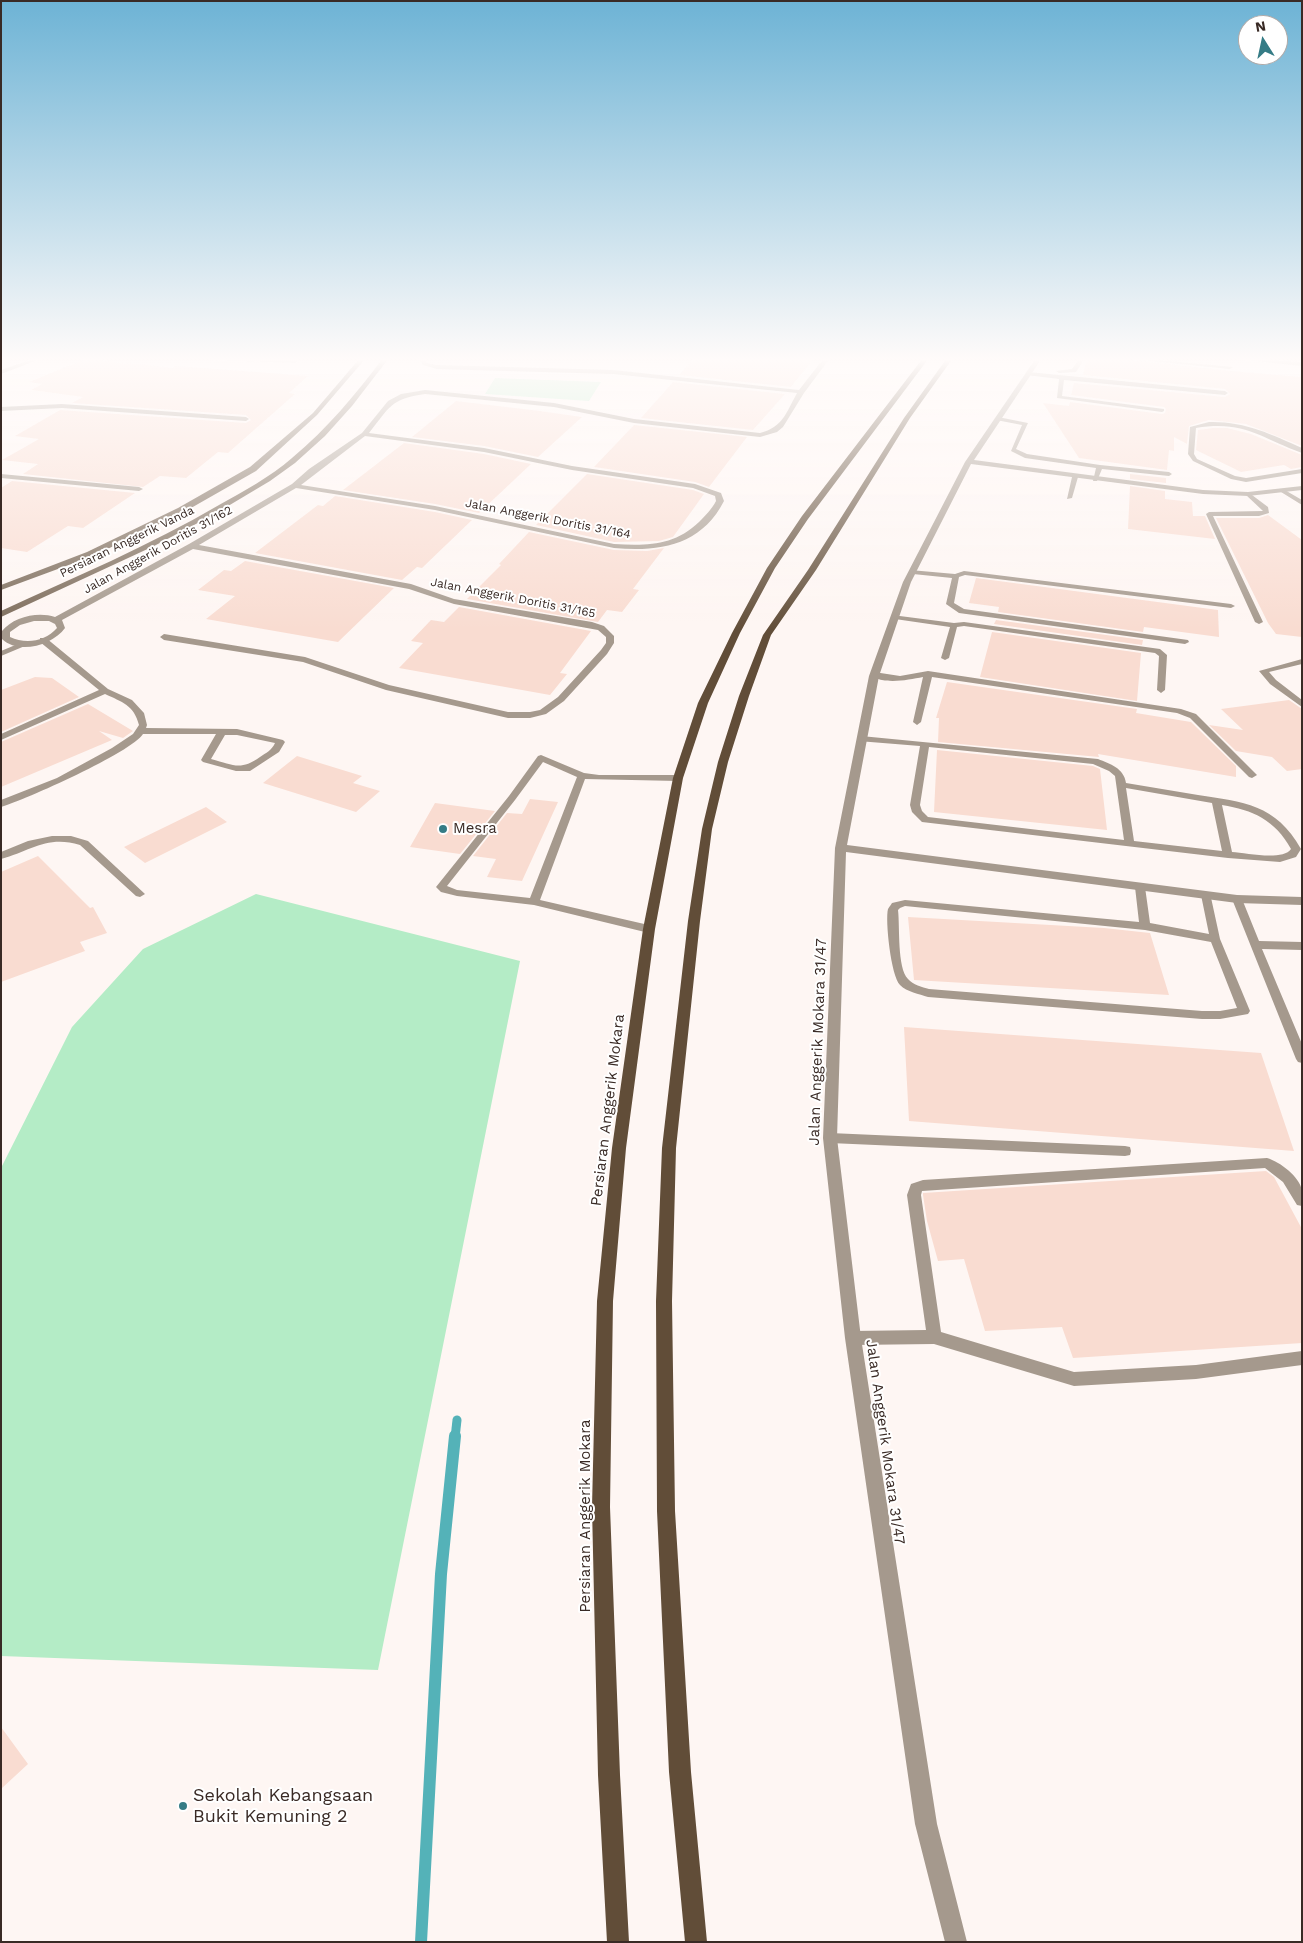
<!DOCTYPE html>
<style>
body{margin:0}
#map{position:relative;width:1303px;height:1943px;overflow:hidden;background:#fef6f3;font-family:"Work Sans",sans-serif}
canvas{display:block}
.frame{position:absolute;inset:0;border:2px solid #392a25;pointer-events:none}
.north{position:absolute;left:1238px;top:15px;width:50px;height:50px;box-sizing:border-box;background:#fff;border:1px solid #b0aaa8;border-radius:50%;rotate:350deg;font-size:14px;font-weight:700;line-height:20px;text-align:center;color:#392a25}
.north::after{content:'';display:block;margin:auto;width:18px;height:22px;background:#357c86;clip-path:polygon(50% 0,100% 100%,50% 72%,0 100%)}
</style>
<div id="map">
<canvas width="1303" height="1943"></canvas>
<div class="frame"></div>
<div class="north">N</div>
</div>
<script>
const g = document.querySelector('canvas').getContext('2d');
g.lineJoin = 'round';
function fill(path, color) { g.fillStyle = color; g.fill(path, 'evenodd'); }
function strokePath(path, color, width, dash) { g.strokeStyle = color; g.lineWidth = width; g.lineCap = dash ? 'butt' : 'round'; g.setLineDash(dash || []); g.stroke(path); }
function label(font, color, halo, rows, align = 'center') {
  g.font = font + ' "Work Sans",sans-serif'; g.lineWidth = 4; g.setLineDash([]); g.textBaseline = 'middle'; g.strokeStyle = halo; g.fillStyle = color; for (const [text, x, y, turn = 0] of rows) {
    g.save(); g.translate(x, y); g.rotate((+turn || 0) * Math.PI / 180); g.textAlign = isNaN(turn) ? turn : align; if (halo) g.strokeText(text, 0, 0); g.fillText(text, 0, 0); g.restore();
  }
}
fill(new Path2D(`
 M495 378 601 382 589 401 485 394Z
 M256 894 520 961 378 1670 1 1656V1168L72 1027 143 949Z`), '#b4ecc6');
strokePath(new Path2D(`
 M455 1438 457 1420`), '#54b2b8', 9);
strokePath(new Path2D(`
 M421 1942 441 1574 455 1436`), '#54b2b8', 12);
fill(new Path2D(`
 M88 358 127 364 130 363 173 368 176 366 308 376 289 393 295 394 228 453 218 452 186 478 160 476 143 487 23 474 38 464 2 460 39 439 15 436 60 410 246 423 251 420 246 415 72 403 83 397 31 390 42 384 29 382Z
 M695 358H814L791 387 679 375Z
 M1087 358H1113L1230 371 1302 377V446L1246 424 1209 420 1189 426 1187 444 1174 437V451L1169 450 1167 470 1079 458 1043 403 1069 406 1070 402 1162 414 1165 413 1166 409 1164 407 1071 395 1074 383 1225 397 1230 394 1225 389 1083 375Z
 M673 382 785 394 753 430 641 418Z
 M456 401 540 411 582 417 538 457 484 446 412 437Z
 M634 425 747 437 709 487 695 482 594 467Z
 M1213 428H1227L1251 434 1302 455V467L1291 469 1284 465 1241 472 1196 450 1198 430Z
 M404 443 484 454 531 464 479 513 435 504 343 490Z
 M587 474 693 490 704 494 673 537 659 541 614 542 536 525Z
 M1130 474 1166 478V483L1130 479Z
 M12 481 135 493 83 528 68 526 27 552 1 548V488Z
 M1130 486 1165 491V499L1192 502 1193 516H1205L1215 539 1128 529Z
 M335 496 435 512 472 520 422 568 417 567 402 580 255 553 318 505 323 506Z
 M1268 515 1302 540V637L1276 634 1268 623 1216 518H1259Z
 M529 532 614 550 647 551 664 548 633 589 639 590 622 612 607 610 598 622 467 599 501 565 499 564Z
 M245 561 394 588 338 642 206 619 235 596 198 590 224 570 231 571Z
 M976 578 1218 610 1219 637 1144 627 1143 632 998 612 999 607 969 603Z
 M459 607 591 631 560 673 567 674 550 695 399 668 423 643 411 641 431 620 444 622Z
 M996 620 1143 640 1142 645 994 624Z
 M992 632 1141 653 1137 701 980 677Z
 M35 677 52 678 79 697 1 732V690Z
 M947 682 1137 709 1136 713 1191 722 1236 766V777L1098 754 1099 757 938 742 939 718H936Z
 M1289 700 1302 709V769L1287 771 1272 757 1236 751 1209 725 1243 730 1221 709Z
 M88 704 133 731 123 738 99 731 112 740 1 787V742Z
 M937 750 1093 766 1100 769 1107 830 934 812Z
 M297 756 362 776 353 783 380 791 356 812 263 783Z
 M530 799 558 802 522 881 487 877 496 859 473 856 507 813 522 814Z
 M435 803 495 811 460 854 410 847Z
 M206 807 227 822 145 863 124 847Z
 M38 856 90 908 93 907 107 933 80 942 85 951 1 982V872Z
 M908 917 1104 928 1150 933 1169 995 914 980Z
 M904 1027 1261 1053 1294 1151 909 1121Z
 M1266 1171 1274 1177 1302 1229V1343L1073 1358 1062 1327 985 1331 964 1259 938 1261 927 1221 923 1195V1193Z
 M1 1727 28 1764 1 1789Z`), '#f9dcd1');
fill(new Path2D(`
 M1080 358H1085L1076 372 1059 373 1056 371 1072 369Z
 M1122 358H1138L1233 367 1230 369Z
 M1028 372 1225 391 1228 393 1225 395 1064 380 1062 396 1164 409V411L1162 412 1057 398 1059 379 1026 375Z
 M998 417 1028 423 1016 449 1027 454 1100 465 1169 472 1172 474 1169 476 1102 469 1097 481H1093L1096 468 1025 458 1011 451 1022 425 996 420V418Z
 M1209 422C1244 421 1271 434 1302 448V453C1260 438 1245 420 1196 428L1194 454 1197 459 1235 476 1246 478 1302 469V473L1246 482 1231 479 1193 461 1188 454 1190 427Z
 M1075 475 1078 477 1072 498 1067 499 1072 477Z
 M1283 489 1302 500V505L1281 492 1280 491Z
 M1248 492 1268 507 1269 513 1259 516H1213L1263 622 1259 624 1255 622 1206 514 1209 512 1263 511 1246 495 1245 494Z
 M910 570 955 574 964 571 1231 604 1235 606 1231 608 965 575 959 577 954 603 964 609 1188 640 1189 642 1185 644 959 613 946 604 952 578 913 574H910Z
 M892 615 954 623 964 622 1160 649 1167 655 1165 690 1161 693 1157 690 1159 656 1155 653 964 626 957 627 949 658 945 660 941 658 950 627 895 619H892Z
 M40 638H46L108 689 132 700 144 713 147 725 146 728 237 729 283 740 285 742 279 752 250 771H236L203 762 201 760 216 734H143C132 752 25 800 1 807V800L57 778 112 748 133 734 139 725C134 705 122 702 105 694L1 740V734L99 690 40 642ZM225 735H237L275 743C272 750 266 753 260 757 240 771 234 765 211 759Z
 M25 641 32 643 1 656V651Z
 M1302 659V664L1269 672 1276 680 1302 700V707L1270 684 1259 671Z
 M928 671 1181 709 1196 714 1257 775 1252 778 1249 777 1190 718 1177 713 932 677 921 722 917 725 913 722 923 677C907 680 884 685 870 675L874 672 900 676Z
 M861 736 1098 759C1110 764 1124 768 1126 783 1150 787 1174 791 1198 795 1243 802 1276 804 1301 849L1296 857 1280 862 1228 858 922 822 912 812 910 805 920 746 858 741V737ZM929 747 1093 764 1109 771 1115 776 1124 840 928 817 922 811 920 805ZM1126 788 1212 803 1222 851 1134 841ZM1222 805C1253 810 1275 820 1291 849 1283 861 1246 853 1232 852Z
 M541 755 584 773 599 775H678L683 778 678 781 585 779 540 900 653 926 654 929 653 932 649 933 534 905 457 896 441 892 436 887 509 796 538 756ZM543 762 577 777 530 898 457 890 447 886 515 800Z
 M52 836H71L88 841 145 894 140 897 136 896 80 845C47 835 31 851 1 859V852L28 841Z
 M1140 884 1145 887 1150 923 1209 934 1201 895 1202 893H1210L1220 939 1250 1011 1248 1014 1220 1019H1202L928 997C919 994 907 992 900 985 891 976 885 920 888 909 888 909 892 903 892 903L905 900 1139 922 1135 887ZM905 906 1145 930 1211 942 1237 1008 1220 1011H1202L929 989C922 987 913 985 908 979 897 968 900 926 898 910L900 908Z
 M1237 896 1242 899 1259 941 1302 942V950L1262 949 1302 1044V1063L1298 1062 1296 1059 1232 899Z
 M830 1133 1125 1146 1130 1147 1131 1151 1130 1155 1125 1156 830 1143 825 1142 824 1138 825 1134Z
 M1267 1158C1280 1162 1299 1176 1302 1190 1303 1195 1302 1201 1302 1206L1297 1205 1283 1182 1265 1168 922 1191 921 1195 941 1332 1074 1372 1196 1365 1302 1351V1365L1196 1379 1074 1386 934 1344 853 1345 848 1343 846 1338 848 1333 853 1331 926 1330 907 1195 911 1184 923 1180Z`), '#a5998d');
fill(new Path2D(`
 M1 358H13L1 362Z
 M36 358H43L1 374V370Z
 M206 358 295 359 298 361 295 363 209 360Z
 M418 358H424L427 363 437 365 613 370 799 390 824 358H830L804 393 783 427 777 432 760 437 634 423 554 407 425 394C390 399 390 407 369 433L484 448 572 466 695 484 721 493 724 501C701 546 659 552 614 548L435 510 296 488 199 545 411 584 454 599 592 622 604 626 614 636V643L607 654 564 701 546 714 530 718H508L386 690 303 662 164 640 160 637 164 634 305 657 389 685 508 712H530L540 710 558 697 601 650 606 643V637L598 630 454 604 409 589 193 549 62 620 65 628C53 645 19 655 2 639V631C13 617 38 611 55 617L189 544 292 484 309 469 362 433 388 401 401 394 425 390 554 403 634 419 760 433C783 427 786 413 797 393L613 374 437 369 423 365ZM365 436 484 452 572 470 693 488 715 496 716 501C712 509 705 516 699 522 674 546 646 546 614 544L435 506 301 485ZM34 621H49L55 624 57 628C45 642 25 644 10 637V632L20 625Z
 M1036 358H1042L974 460 1203 490 1248 492 1302 486V490L1248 496 1203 494 971 464 911 582 879 676 847 845 1237 895 1302 897V905L1237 903 846 852 837 1138 861 1338 937 1824 967 1942H945L915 1824 845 1338 823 1138 835 848 869 676 903 582 965 462Z
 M1226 358H1245L1302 362V366Z
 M62 404 246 417 249 419 246 421 62 408 1 411V407Z
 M1 474 139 487 143 489 139 491 1 478Z`), '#a5998d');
fill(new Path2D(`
 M360 358H366L317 415 256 471 184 512 93 556 1 590V585L87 552 178 508 250 467 313 413Z
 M383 358H389L352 406 325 436 295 463 270 481 213 515 154 546 1 617V611C75 577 149 546 219 505 244 491 270 477 292 458 327 429 356 394 383 358Z`), '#7d6c5b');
fill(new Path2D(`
 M923 358H929L808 519 775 568 740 633 708 703 683 778 655 929 626 1148 613 1301 610 1507 620 1775 629 1942H607L598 1775 592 1507 597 1301 612 1148 643 929 673 778 698 703 732 633 767 568 802 516Z
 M947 358H953L910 418 816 570 771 635 749 696 728 762 712 829 700 921 676 1148 672 1301 675 1511 691 1772 707 1942H685L669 1772 657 1511 656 1301 662 1148 688 921 702 829 718 762 739 696 763 635 808 570 904 418Z`), '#614d38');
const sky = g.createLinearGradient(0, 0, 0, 630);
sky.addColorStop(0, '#6db3d5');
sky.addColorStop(0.57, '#fffbfa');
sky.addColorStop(1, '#fffbfa00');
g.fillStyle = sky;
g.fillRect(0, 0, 1303, 630);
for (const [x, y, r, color] of [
 [443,829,5,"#357c86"],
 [183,1806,5,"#357c86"]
]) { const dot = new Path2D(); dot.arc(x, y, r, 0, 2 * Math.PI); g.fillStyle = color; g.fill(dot); strokePath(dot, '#fff', 2); }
label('12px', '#392a25', '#fff', [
 ["Jalan Anggerik Doritis 31/164",548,519,11],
 ["Persiaran Anggerik Vanda",127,542,-26],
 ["Jalan Anggerik Doritis 31/162",158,550,-29],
 ["Jalan Anggerik Doritis 31/165",513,598,11]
]);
label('15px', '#392a25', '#fff', [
 ["Mesra",453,829]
], 'left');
label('15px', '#392a25', '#fff', [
 ["Jalan Anggerik Mokara 31/47",818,1042,-88],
 ["Persiaran Anggerik Mokara",608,1110,-83],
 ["Jalan Anggerik Mokara 31/47",885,1442,82],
 ["Persiaran Anggerik Mokara",586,1516,-90]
]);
label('18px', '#392a25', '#fff', [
 ["Sekolah Kebangsaan",193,1796],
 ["Bukit Kemuning 2",193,1817]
], 'left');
</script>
